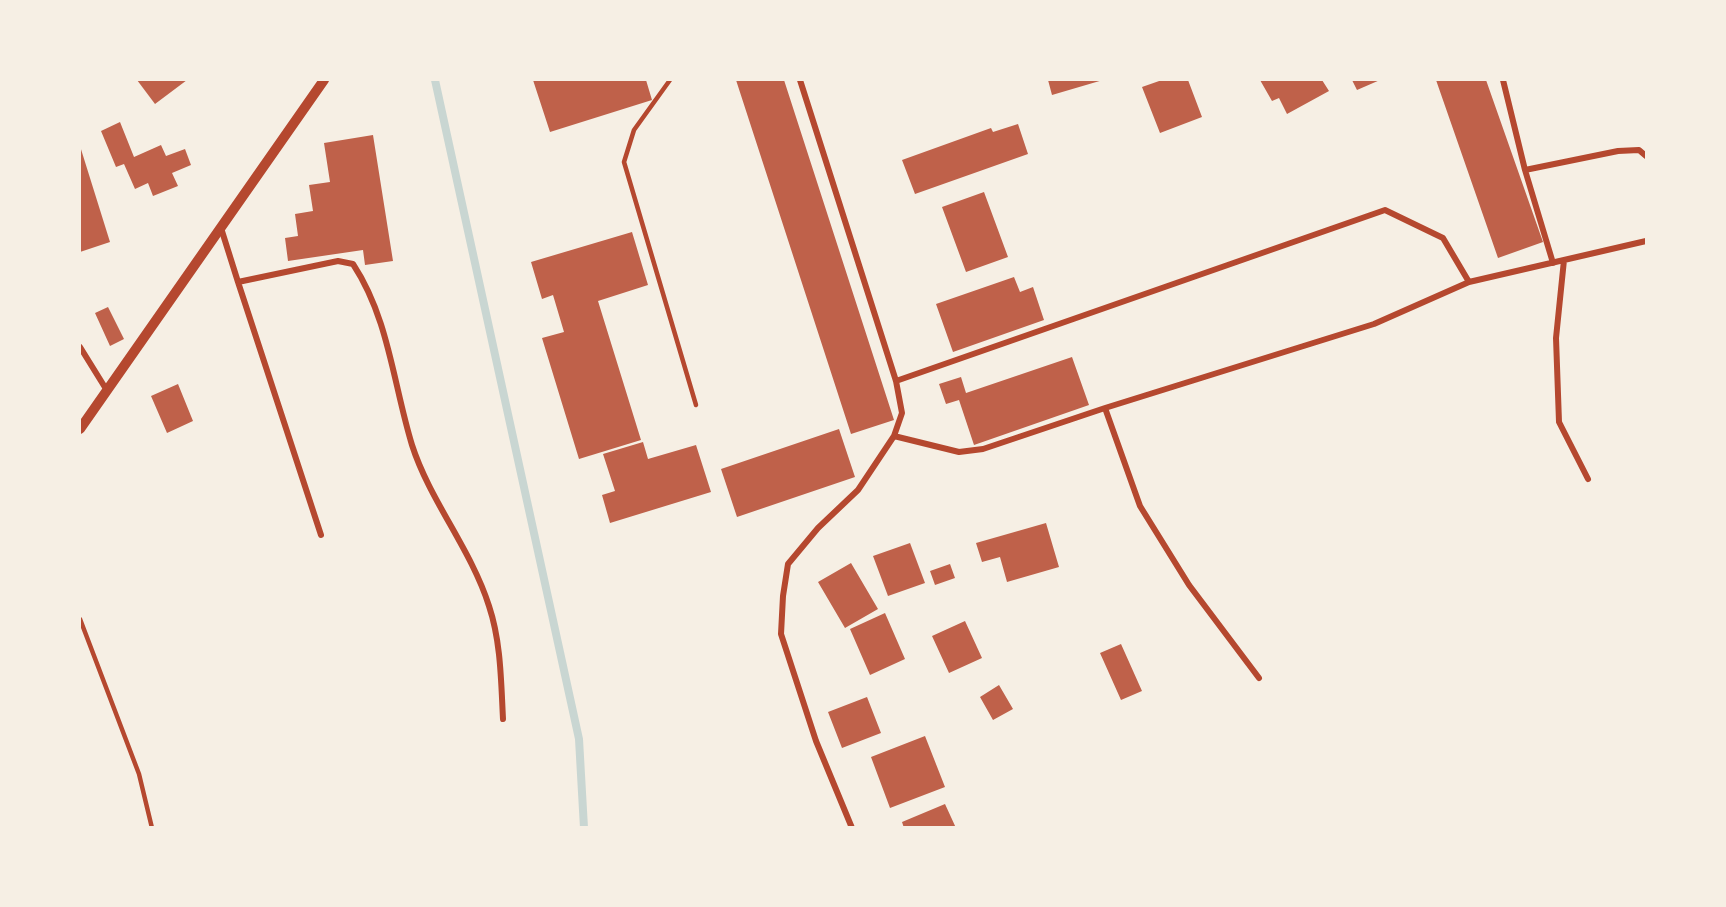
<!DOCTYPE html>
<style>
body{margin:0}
#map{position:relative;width:1726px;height:907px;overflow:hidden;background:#f6efe4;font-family:Literata,serif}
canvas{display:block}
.frame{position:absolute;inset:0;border:81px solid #f6efe4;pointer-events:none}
</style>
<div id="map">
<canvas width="1726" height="907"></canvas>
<div class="frame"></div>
</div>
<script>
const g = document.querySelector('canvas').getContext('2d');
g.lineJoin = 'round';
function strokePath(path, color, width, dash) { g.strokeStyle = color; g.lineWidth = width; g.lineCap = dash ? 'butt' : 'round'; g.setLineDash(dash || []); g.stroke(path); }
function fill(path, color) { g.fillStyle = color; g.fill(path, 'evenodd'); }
strokePath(new Path2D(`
 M435 80 579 739 584 828`), '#c9d6d2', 8);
fill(new Path2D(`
 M137 80H187L155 104Z
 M533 80H646L652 100 550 132Z
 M736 80H784L894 420 851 434Z
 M1048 80H1103L1052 95Z
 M1162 80H1188L1202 117 1160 133 1142 87Z
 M1260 80H1322L1329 91 1287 114 1279 98 1272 101Z
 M1352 80H1380L1357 90Z
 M1436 80H1486L1543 242 1498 258Z
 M120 122 134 157 161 145 166 156 185 149 191 165 172 173 178 186 153 196 148 183 135 189 124 164 116 167 101 131Z
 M1018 124 1028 154 915 194 902 160 991 128 993 132Z
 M373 135 393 261 365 265 363 250 288 261 285 238 298 236 295 214 313 211 309 185 330 182 324 143Z
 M80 146 110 242 80 252Z
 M984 192 1008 257 966 272 942 207Z
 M632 232 648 285 598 301 641 440 579 459 542 338 564 332 553 295 542 299 531 262Z
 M1014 277 1020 292 1033 287 1044 320 953 352 936 304Z
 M108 307 124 339 110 346 95 313Z
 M1072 357 1089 405 974 445 959 400 946 404 939 384 961 377 966 393Z
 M178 384 193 421 167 433 151 396Z
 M839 429 855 477 737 517 721 469Z
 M643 442 648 459 696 445 711 492 610 523 602 495 615 491 603 454Z
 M1046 523 1059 567 1007 582 1000 557 982 562 976 543Z
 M910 543 925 583 888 596 873 556Z
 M851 563 878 609 845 628 818 582Z
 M950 564 955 578 935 585 930 571Z
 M885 613 905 659 870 675 850 629Z
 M965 621 982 658 949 673 932 636Z
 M1121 644 1142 691 1121 700 1100 653Z
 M999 685 1013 709 993 720 980 697Z
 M867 697 881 733 842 748 828 712Z
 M925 736 945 787 890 808 871 757Z
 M945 804 956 828H904L902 822Z`), '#bf614a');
strokePath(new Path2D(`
 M670 80 634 130 624 162 696 405
 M80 619 139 774 152 828`), '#b5482f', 4.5);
strokePath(new Path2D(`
 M800 80 896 381 902 413 894 436 858 490 818 528 788 564 783 596 781 634 816 741 852 828
 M1503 80 1525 170 1618 151 1639 150 1646 156
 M1525 170 1553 263
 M221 228 238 282 338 261 353 264C389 319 393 383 412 445 430 501 471 549 489 606 501 642 501 681 503 719
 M1564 260 1556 338 1559 422 1588 479
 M238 282 321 535
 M80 347 106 389
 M896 381 1385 210 1443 238 1469 282
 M1105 408 1140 506 1189 585 1259 678
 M894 436 959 452 983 449 1105 408 1374 324 1469 282 1646 241`), '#b5482f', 6);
strokePath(new Path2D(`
 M80 429 324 80`), '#b5482f', 10);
</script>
